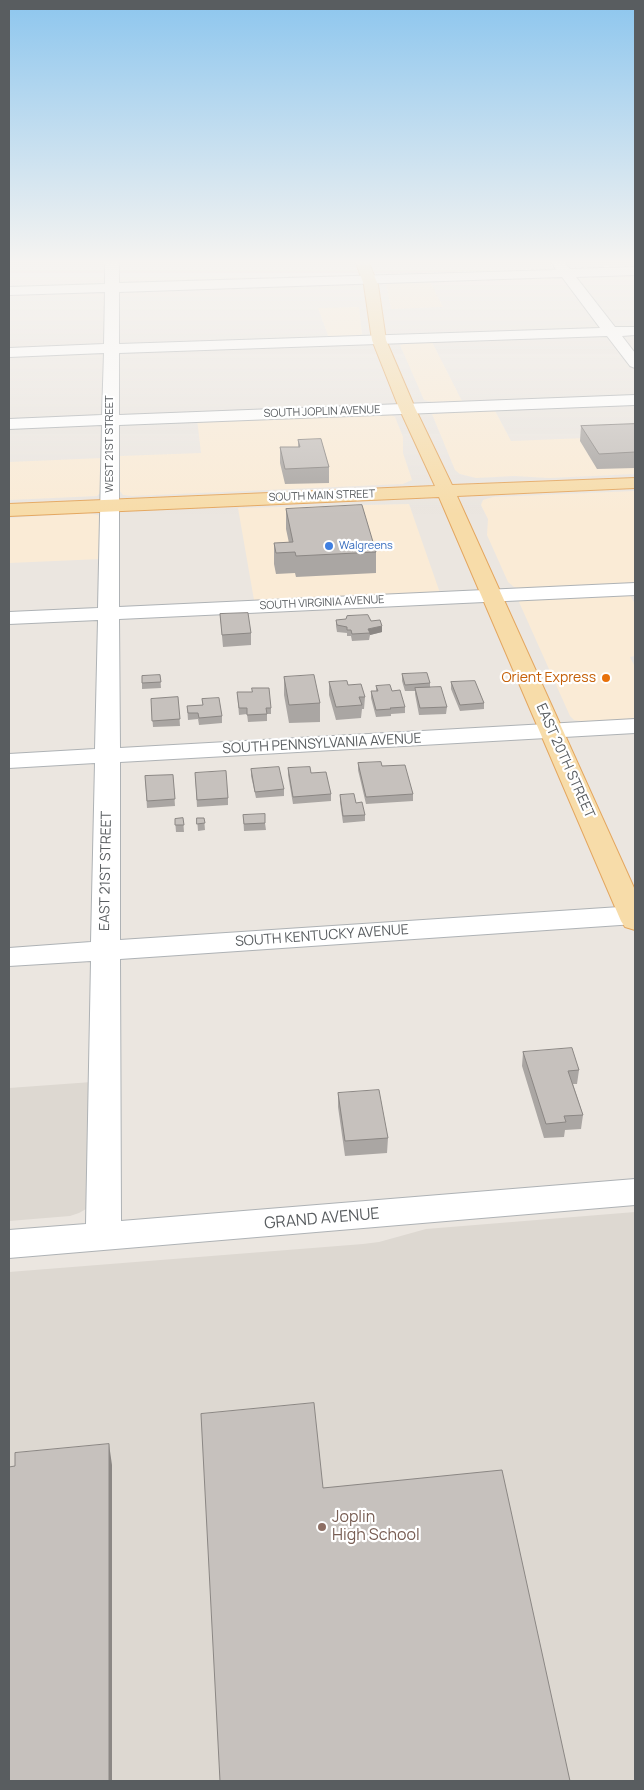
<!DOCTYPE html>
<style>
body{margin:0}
#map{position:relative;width:644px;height:1790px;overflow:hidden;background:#ebe6e0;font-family:Manrope,sans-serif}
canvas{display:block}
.frame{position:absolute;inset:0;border:10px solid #595d60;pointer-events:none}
</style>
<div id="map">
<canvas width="644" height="1790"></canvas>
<div class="frame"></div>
</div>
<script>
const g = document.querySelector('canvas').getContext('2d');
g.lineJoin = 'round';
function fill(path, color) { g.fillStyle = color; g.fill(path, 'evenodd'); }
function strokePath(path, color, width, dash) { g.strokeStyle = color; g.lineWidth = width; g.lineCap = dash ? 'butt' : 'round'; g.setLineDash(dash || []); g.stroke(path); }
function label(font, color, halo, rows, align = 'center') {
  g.font = font + ' Manrope,sans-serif'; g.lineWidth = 4.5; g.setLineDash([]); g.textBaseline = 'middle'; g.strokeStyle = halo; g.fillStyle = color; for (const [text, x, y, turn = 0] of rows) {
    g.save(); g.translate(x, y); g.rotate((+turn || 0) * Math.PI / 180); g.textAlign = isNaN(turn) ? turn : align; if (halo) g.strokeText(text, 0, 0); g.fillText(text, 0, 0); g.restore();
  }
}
fill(new Path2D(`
 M429 280 443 307 391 309 386 283Z
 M359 307 362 334 355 337 329 338 318 308Z
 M432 342 462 401 432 402 424 400 400 345 407 343Z
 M494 409 511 441 635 436V474L549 478 514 476 476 478 460 474 455 470 432 414Z
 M387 413 395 417 403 437V453L412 480 403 484 132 496 123 495 120 491V456L201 453 197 419Z
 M103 458 101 492 97 496 9 500V462Z
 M635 491V583L523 589 514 587 508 582 487 535 488 519 481 505 483 500 493 497Z
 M409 504 440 593 254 600 238 508Z
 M88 513 102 516 101 559 9 563V518Z
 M629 593 635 604V656L630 657 635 667V719L586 722 574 720 570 716 519 602 521 600Z`), '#faebd6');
fill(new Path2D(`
 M92 1082 89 1202 86 1209 79 1213 70 1216 9 1221V1088Z
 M635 1212V1781H9V1272L363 1244 379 1242 426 1229Z`), '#ddd8d1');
const minor = new Path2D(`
 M105 263H119V283L556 270 552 263H565L570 269 635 267V275L576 277 615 327H635V335L622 336 635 353V368L630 366 607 336 119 353V415L635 395V405L119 425V607L635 583V595L119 619 120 748 635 719V733L120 762V940L635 906V924L120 959 121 1221 635 1179V1205L9 1258V1230L86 1224 91 961 9 966V948L91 942 95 763 9 768V754L95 749 98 620 9 624V612L98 608 102 425 9 429V419L102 415 104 353 9 357V348L104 344 105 292 9 295V287L105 284ZM562 277 600 328 119 344V292Z`);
const major = new Path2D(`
 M356 263H369L378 285 386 340 415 408 452 485 635 478V488L457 496 635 890V930L625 927 621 921 439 497 9 516V504L435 486 399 408 372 340 364 285Z`);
strokePath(minor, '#aeb2b5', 2);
strokePath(major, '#e4a760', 2);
fill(minor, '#fff');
fill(major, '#f7dca9');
fill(new Path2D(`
 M635 424V468L597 469 580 441 581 426Z
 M298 440 329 467V483L285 484 280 463V447H298Z
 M286 509 376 552V573L296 577 295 573 276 574 274 564V543H289L286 529Z
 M220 614 251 633V645L223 647Z
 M336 620 371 621 382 626V632L370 635 369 640 352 641 351 636H347V633L337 632 336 626Z
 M402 674 430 683V687L447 707 446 714 419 715 415 694V691H405L402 681Z
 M160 675 161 688 142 689V683Z
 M284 677 320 703V722L289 723 284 695Z
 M329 682 348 685 365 697 364 709H362L361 718 336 720 329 695Z
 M451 682 484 703V709L460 711 451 689Z
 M376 686 392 691 405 707V713L391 714V716L376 717 371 698V691H376Z
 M237 692 271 708V714H267V721L248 722 247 714 239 715Z
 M178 697 180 726 153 727 151 699Z
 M202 699 222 716V723L199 725 198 719 188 720 187 706 203 705Z
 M358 763 413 794V801L366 804 358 770Z
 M288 768 331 794V801L293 804 288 775Z
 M251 769 284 789V796L256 798 251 776Z
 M195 773 228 798V805L197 807Z
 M173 775 175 806 147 808 145 776Z
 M340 795 356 803 365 815V821L343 823 340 802Z
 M243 815 265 823 266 830 244 831Z
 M183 818 184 832H176L175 819Z
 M197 818H204L205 830 198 831Z
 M523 1052 579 1070 577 1084H573L583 1115 581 1129 565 1130 564 1137 544 1138 522 1066Z
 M338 1093 388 1138 387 1153 345 1156 338 1107Z`), '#aaa6a3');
fill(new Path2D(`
 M382 626V632L370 635 368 629Z
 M109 1444 112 1465V1781H109Z`), '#8b8784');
const building = new Path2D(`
 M635 424V452L599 454 581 426Z
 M321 439 329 467 285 469 280 447H300L298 440Z
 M362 505 376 552 296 556 295 552 276 553 274 543 293 542 286 509Z
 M248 613 251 633 222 635 220 614Z
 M368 615 371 621 380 620 382 626 368 629 370 633 352 634 351 630H347V627L337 625 336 620 346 619 347 616Z
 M427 673 430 683 405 685 402 674Z
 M160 675 161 682 142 683V676Z
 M314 675 320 703 289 705 284 677Z
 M347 681 348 685 361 684 365 697H359L362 705 336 707 329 682Z
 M475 681 484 703 460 705 451 682Z
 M390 685 392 691 400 690 405 707 390 708 391 709 376 710 371 691H378L376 686Z
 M441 687 447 707 420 708 415 688Z
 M252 688H269L271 708H266L267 714 247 715V708H239L237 692H252Z
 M178 697 180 719 152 721 151 699Z
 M219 698 222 716 199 718 198 713H188L187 706 203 705 202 699Z
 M381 762 382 766 405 765 413 794 366 797 358 763Z
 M279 767 284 789 255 792 251 769Z
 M310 767 311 773 326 772 331 794 293 797 288 768Z
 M226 771 228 798 197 800 195 773Z
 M173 775 175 799 147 801 145 776Z
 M354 794 356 803 362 802 365 815 343 816 340 795Z
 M265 814V823L244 824 243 815Z
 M183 818 184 825H175V819Z
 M197 818H204L205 823 197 824Z
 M572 1048 579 1070 568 1071 583 1115 564 1116 566 1122 546 1124 523 1052Z
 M379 1090 388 1138 345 1141 338 1093Z
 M314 1403 323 1488 502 1470 570 1781H220L201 1414Z
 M109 1444V1781H9V1467L15 1466V1453Z`);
fill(building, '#c6c1bd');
strokePath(building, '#8b8784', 1);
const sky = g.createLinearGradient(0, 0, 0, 514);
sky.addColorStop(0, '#8dc6ee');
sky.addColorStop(0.51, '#f6f4f1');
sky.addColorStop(1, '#f6f4f100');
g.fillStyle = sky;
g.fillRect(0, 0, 644, 514);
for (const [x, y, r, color] of [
 [329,546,5,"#3f7fe0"],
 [606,678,5,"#e8710a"],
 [322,1527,5,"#8d6e63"]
]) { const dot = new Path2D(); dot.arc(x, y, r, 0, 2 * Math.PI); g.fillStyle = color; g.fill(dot); strokePath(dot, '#fff', 2); }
label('11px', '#595d60', '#fff', [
 ["SOUTH JOPLIN AVENUE",322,412,-2],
 ["WEST 21ST STREET",110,444,-90],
 ["SOUTH MAIN STREET",322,496,-2],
 ["SOUTH VIRGINIA AVENUE",322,603,-3]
]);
label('11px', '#366cbe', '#fff', [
 ["Walgreens",339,546]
], 'left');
label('14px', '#c56008', '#fff', [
 ["Orient Express",596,678]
], 'right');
label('14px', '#595d60', '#fff', [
 ["SOUTH PENNSYLVANIA AVENUE",322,744,-3],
 ["EAST 20TH STREET",565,761,66],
 ["EAST 21ST STREET",106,871,-89],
 ["SOUTH KENTUCKY AVENUE",322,936,-4]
]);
label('16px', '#595d60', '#fff', [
 ["GRAND AVENUE",322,1219,-5]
]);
label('16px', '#785e54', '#fff', [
 ["Joplin",332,1518],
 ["High School",332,1536]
], 'left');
</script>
